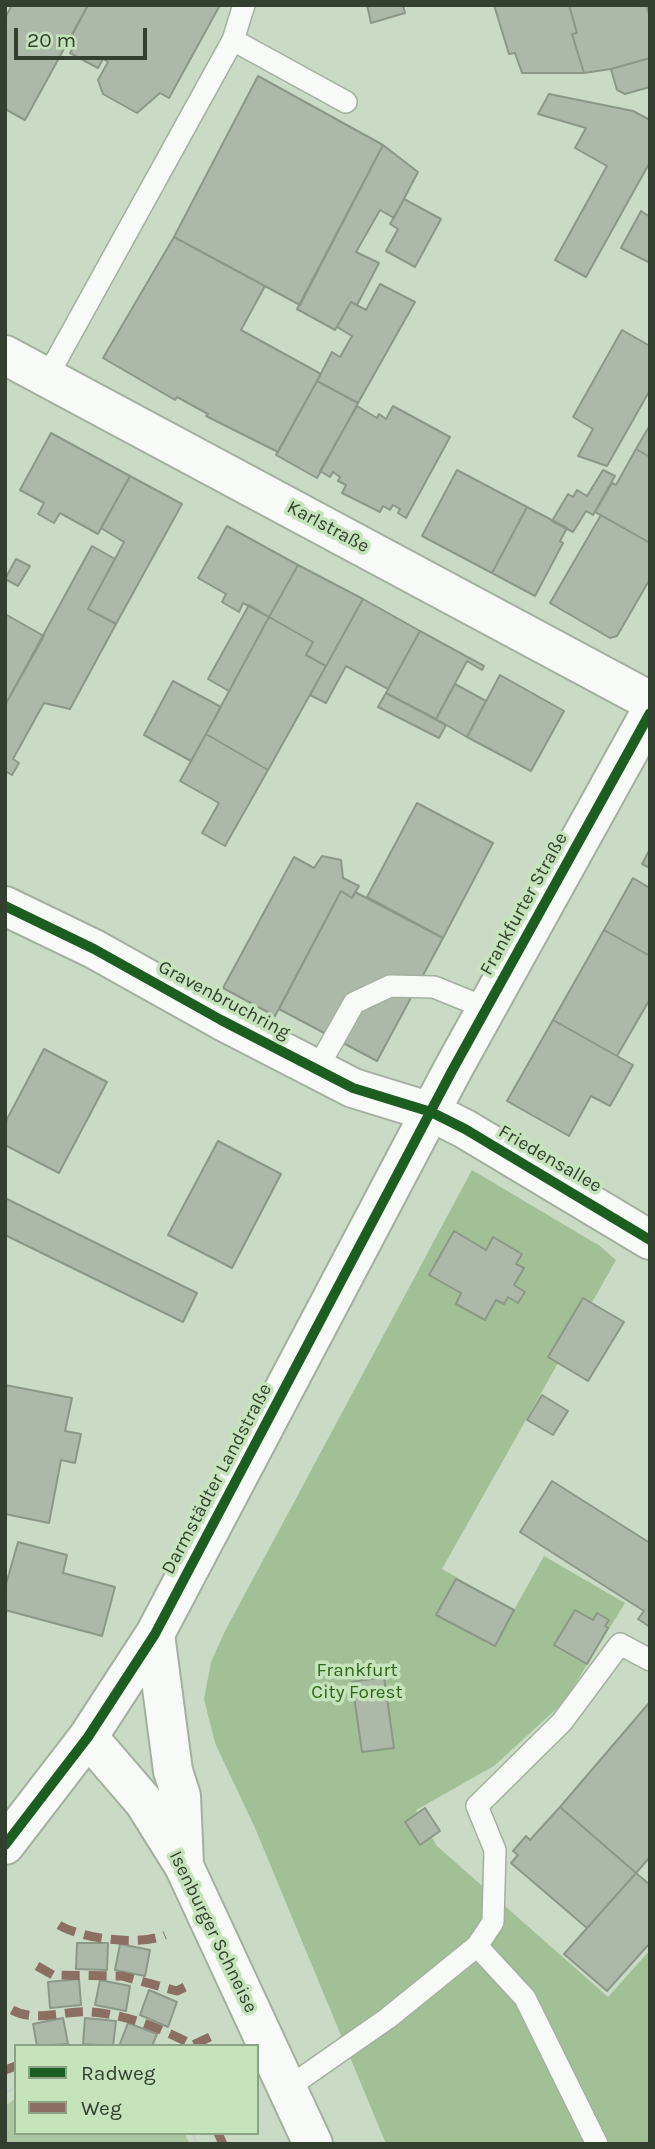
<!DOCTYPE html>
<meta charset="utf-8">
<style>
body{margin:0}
#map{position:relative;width:655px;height:2149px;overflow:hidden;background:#cadbc5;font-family:Karla,sans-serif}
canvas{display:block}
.frame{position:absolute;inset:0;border:7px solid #333f2f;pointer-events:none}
.legend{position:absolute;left:14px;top:2044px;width:245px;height:91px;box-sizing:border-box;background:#c6e4bc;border:2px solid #8ba284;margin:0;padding:9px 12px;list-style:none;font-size:21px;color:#333f2f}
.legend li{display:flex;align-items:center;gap:14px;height:35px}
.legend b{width:35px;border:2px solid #8ba284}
.scale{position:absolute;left:14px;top:28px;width:133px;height:32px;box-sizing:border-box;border:4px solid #333f2f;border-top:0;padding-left:9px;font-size:21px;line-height:24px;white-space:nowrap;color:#333f2f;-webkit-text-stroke:5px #c6e4bc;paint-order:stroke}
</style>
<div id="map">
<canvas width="655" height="2149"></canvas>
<div class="frame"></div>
<ul class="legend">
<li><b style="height:9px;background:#1b5e20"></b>Radweg</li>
<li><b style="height:9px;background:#8d6e63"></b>Weg</li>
</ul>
<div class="scale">20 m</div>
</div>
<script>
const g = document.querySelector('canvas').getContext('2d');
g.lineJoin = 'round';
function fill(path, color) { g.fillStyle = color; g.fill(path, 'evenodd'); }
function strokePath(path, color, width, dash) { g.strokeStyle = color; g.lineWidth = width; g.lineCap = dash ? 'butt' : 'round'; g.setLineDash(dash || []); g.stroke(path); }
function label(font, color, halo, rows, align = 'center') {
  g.font = font + ' Karla,sans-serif'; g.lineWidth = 7; g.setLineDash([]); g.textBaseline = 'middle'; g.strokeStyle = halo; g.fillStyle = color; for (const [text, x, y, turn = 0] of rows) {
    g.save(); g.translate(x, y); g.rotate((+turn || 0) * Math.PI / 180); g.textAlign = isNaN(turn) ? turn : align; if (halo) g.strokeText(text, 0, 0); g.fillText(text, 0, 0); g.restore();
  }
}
fill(new Path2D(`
 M16 2098V2133H184L190 2144H5V2106Z`), '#aac7a1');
fill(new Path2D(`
 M472 1170 600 1246 616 1260 442 1569 514 1610 544 1556 625 1603 564 1702 494 1766 416 1810 437 1846 608 1997 650 1950V2144H386L255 1828 215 1743 204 1699 211 1662 225 1631Z`), '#a1c096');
const building = new Path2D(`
 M12 5H88L25 120 5 109V18Z
 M88 5H220L169 98 160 93 137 113 103 94 98 80 108 62 103 59 98 68 70 53 75 43 69 41Z
 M367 5H403L405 13 371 23Z
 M494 5H569L577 33 572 34 584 73H522L515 53 509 54Z
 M569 5H646L650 17V58L611 69 584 73 572 34 577 33Z
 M650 58V87L625 94 617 90 611 69Z
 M258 76 383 145 300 305 174 237Z
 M549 94 633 111 650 120V162L586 277 555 260 607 166 575 148 586 128 538 114Z
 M383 145 418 172 394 218 380 210 356 252 379 263 357 305 351 302 335 330 297 309Z
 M404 199 441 219 415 267 386 251 398 229 390 224Z
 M641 211 650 217V263L621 248Z
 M174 237 265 286 241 330 321 374 278 452 206 416 208 414 177 397 175 400 103 358Z
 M380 284 415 302 358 403 317 381 332 352 340 357 352 336 337 327 351 302 366 310Z
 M622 330 650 346V390L607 466 578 456 593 429 573 417Z
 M317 381 358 403 317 478 276 455Z
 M357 406 377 418 379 414 386 419 393 406 450 437 406 518 398 513 400 509 393 505 390 510 383 506 380 512 342 493 346 485 338 481 340 477 333 472 330 477 320 471Z
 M650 425V457L636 449Z
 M51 433 130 476 98 534 60 513 54 523 38 514 44 503 20 490Z
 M636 449 650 457V543L595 512 612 483 616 485Z
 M457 470 527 507 492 573 422 536Z
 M603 470 615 476 593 515 586 511 573 532 552 521 568 494 573 497 577 490 587 496Z
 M130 476 182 504 116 624 88 609 124 542 101 528Z
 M527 507 567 528 560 541 563 543 535 596 492 573Z
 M601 515 650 543V579L617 636 610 638 550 603Z
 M227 526 298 565 269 617 243 603 239 612 222 602 226 594 198 578Z
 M92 546 115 559 88 609 116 624 70 709 44 703 13 759 19 763 12 775 5 771V705Z
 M16 559 30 566 18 586 5 579Z
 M298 565 363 599 326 666 306 655 313 642 269 617Z
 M363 599 420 631 388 689 346 666 326 703 310 695Z
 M249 605 269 617 229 691 208 679Z
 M5 614 44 636 5 705Z
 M269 617 313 642 306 655 326 666 268 770 206 734Z
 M420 631 484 666 482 670 467 661 436 719 386 693Z
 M500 675 564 711 531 771 467 737Z
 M173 681 221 707 191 761 144 735Z
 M455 684 486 701 467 737 436 719Z
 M386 693 446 725 439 738 378 707Z
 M206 734 268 770 225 846 202 833 219 803 180 781Z
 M417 803 493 843 443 938 367 897Z
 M650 849V868L642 864Z
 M322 856 341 860 343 878 359 886 352 898 341 891 275 1016 223 988 294 857 314 868Z
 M633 878 650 888V956L604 930Z
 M341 891 352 898 355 892 443 938 377 1061 279 1009Z
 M604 930 650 956V999L617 1056 553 1020Z
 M553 1020 633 1065 610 1106 591 1096 569 1136 507 1101Z
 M44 1049 107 1082 59 1173 5 1145V1123Z
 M218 1141 281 1174 232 1268 168 1235Z
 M5 1198 197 1293 183 1322 5 1235Z
 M454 1231 486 1250 493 1237 522 1254 516 1264 524 1268 514 1285 525 1292 518 1303 508 1297 504 1304 496 1300 485 1320 456 1304 461 1293 429 1275Z
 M583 1298 624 1322 588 1381 548 1357Z
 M5 1385 72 1398 65 1431 81 1434 75 1463 61 1460 49 1523 5 1514Z
 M542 1395 568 1411 553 1435 527 1420Z
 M552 1481 650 1543V1627L638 1619 644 1611 520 1532Z
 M18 1542 67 1555 63 1573 115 1587 102 1636 5 1610V1588Z
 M456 1579 514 1610 495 1646 436 1615Z
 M575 1610 593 1620 597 1613 609 1620 605 1626 608 1628 587 1664 554 1645Z
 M384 1677 394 1748 362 1752 352 1682Z
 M649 1703 650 1857 636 1873 560 1807Z
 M560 1807 636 1873 587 1928 511 1863 518 1855 513 1851 526 1836 530 1840Z
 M425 1808 440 1831 420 1845 405 1822Z
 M636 1873 650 1885V1943L607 1991 564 1954Z
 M77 1943H108L107 1970 76 1969Z
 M120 1944 150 1950 145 1976 115 1970Z
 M79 1979 81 2005 50 2008 48 1982Z
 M100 1980 130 1986 126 2011 95 2005Z
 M149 1990 177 2002 168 2027 140 2015Z
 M63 2018 68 2044 37 2046 33 2024Z
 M85 2018 116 2021 113 2046 83 2044Z
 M128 2023 157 2034 152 2046H119Z`);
fill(building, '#acb9a8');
strokePath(building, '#8c9887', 2);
const service = new Path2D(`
 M233 40 346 102
 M47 377 233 40 244 5
 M317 1069 354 1003 390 986 434 987 486 1008
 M477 1946 525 1998 597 2144
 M289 2087 388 2018 477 1946 493 1922 495 1850 477 1806 562 1722 620 1644 650 1660`);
const minor = new Path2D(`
 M5 906 94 949 221 1020 353 1088 431 1112 465 1129 650 1240`);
const tertiary = new Path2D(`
 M5 355 650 701`);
const secondary = new Path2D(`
 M155 1634 173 1771 181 1796 184 1864
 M88 1737 144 1802 184 1866 313 2144
 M5 1845 88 1737 155 1634 453 1069 650 713`);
strokePath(service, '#a3b09f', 24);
strokePath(minor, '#a3b09f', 42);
strokePath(tertiary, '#a3b09f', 42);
strokePath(secondary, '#a3b09f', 42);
strokePath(service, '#f7faf6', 21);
strokePath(minor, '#f7faf6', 38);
strokePath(tertiary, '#f7faf6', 38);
strokePath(secondary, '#f7faf6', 38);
strokePath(new Path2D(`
 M5 2093 16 2087
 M192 2133 198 2144`), '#cacec8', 2);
strokePath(new Path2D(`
 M59 1925C82 1939 140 1946 165 1935
 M37 1966 53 1975 122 1976 177 1991 187 1986
 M12 2010C36 2023 65 2010 91 2012 128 2015 160 2028 193 2045L210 2037
 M5 2070 16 2066
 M218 2133 223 2144`), '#8d6e63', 9, [18, 9]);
strokePath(new Path2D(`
 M5 906 94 949 221 1020 353 1088 431 1112 465 1129 650 1240
 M5 1845 88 1737 155 1634 453 1069 650 713`), '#1b5e20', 10);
label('19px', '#333f2f', '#c6e4bc', [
 ["Karlstraße",328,527,28],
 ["Frankfurter Straße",524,904,-61],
 ["Gravenbruchring",224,1000,28],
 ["Friedensallee",550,1159,30],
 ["Darmstädter Landstraße",217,1479,-62],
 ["Isenburger Schneise",213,1932,64]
]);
label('19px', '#306617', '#c6e4bc', [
 ["Frankfurt",357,1671],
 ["City Forest",357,1693]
]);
</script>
